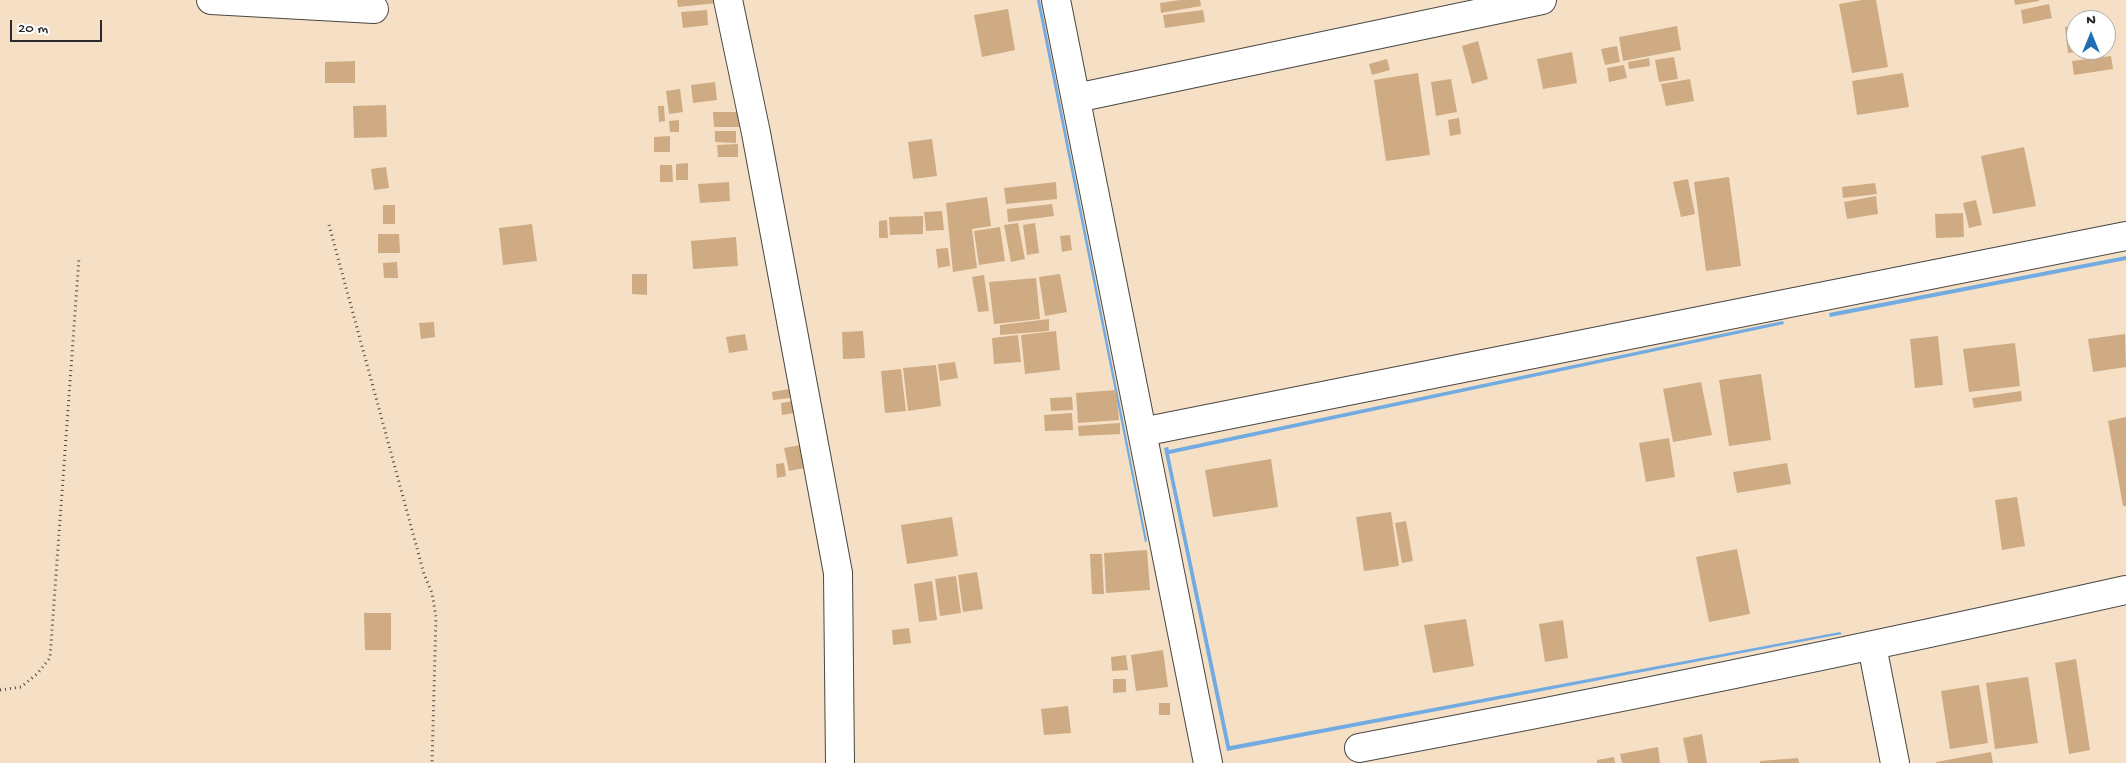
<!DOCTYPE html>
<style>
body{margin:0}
#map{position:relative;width:2126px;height:763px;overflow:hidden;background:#f5e0c6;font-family:"Gochi Hand",sans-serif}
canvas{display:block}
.north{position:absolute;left:2066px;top:10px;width:50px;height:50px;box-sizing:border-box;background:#fff;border:1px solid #aaa;border-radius:50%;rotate:0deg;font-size:14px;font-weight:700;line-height:20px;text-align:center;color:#2b2b2b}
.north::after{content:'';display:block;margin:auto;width:18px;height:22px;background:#1f6fb2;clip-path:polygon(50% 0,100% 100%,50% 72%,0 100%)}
.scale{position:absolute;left:10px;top:20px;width:92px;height:22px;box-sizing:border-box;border:2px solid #2b2b2b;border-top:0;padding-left:6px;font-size:15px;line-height:18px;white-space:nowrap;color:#2b2b2b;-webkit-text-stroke:4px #fff;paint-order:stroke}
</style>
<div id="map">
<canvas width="2126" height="763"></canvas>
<div class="north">N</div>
<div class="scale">20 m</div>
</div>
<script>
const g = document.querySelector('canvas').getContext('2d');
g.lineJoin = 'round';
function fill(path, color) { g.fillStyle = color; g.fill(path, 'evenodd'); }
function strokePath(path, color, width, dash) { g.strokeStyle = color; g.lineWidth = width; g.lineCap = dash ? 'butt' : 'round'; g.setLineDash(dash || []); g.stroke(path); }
fill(new Path2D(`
 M1037 0H1040L1147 541 1145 542Z
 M2126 256V260L1830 317 1829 313Z
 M1783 321 1784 324 1169 454 1230 746 1840 632 1842 634 1227 751 1164 448 1168 447 1169 450Z`), '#71abe1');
fill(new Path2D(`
 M677 0H717V3L678 7Z
 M1180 0H1200L1201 6 1161 13 1160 3Z
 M1862 0H1876L1888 67 1852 73 1839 4Z
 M2014 0H2039V1L2015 5Z
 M2049 4 2052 18 2023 24 2021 10Z
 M1008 9 1015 50 982 57 974 15Z
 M707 10 708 25 683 28 681 12Z
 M1203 10 1205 22 1165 28 1163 15Z
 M2076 25V50L2083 51 2068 53 2065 27Z
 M1677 26 1681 50 1623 61 1619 37Z
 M1478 41 1488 79 1472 84 1462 46Z
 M1617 46 1620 62 1605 65 1601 49Z
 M1572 52 1577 83 1543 89 1537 59Z
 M2111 56 2113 69 2074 75 2072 61Z
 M1674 57 1678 79 1659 82 1655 60Z
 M1649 58 1650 66 1629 69 1628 62Z
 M1387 59 1390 70 1372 75 1369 64Z
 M355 61V83H325V62Z
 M1624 65 1627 78 1609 82 1607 68Z
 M1418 73 1430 155 1386 161 1374 80Z
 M1903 73 1909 107 1857 115 1852 81Z
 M1451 79 1457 112 1436 116 1431 82Z
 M1690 79 1694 101 1666 106 1661 84Z
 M715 82 717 100 693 103 691 85Z
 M680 89 683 112 669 114 666 91Z
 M386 105 387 137 354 138 353 106Z
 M658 106H664L665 121 659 122Z
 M713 112H743V127H714Z
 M1459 118 1461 134 1450 136 1448 120Z
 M679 120V132H670L669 121Z
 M715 131H736V143L715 142Z
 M670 136V152H654V137Z
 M932 139 937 176 913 179 908 142Z
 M738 144V157H718L717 145Z
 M2024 147 2036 206 1993 214 1981 156Z
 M688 163V180H676V164Z
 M660 165H672L673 182H660Z
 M386 167 389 188 374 190 371 169Z
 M1729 177 1741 266 1706 271 1694 182Z
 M1688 179 1695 214 1681 217 1673 182Z
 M729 182 730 201 700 203 698 184Z
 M1056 182 1057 199 1006 204 1004 188Z
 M1875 183 1877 194 1843 198 1842 187Z
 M1876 196 1878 214 1847 219 1844 202Z
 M987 197 991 226 972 229 977 268 953 272 946 203Z
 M1976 200 1982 225 1969 228 1963 203Z
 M1052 204 1054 216 1008 222 1007 209Z
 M383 205H395V224H383Z
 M942 211 944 230 926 231 924 212Z
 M1963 213 1964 237 1936 238 1935 214Z
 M923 216V234L890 235 889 217Z
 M887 220 888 238H879V221Z
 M1018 223 1025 259 1011 262 1004 225Z
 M1035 223 1039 253 1027 255 1023 225Z
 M532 224 537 261 503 265 499 228Z
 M1000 227 1005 261 979 265 974 231Z
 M378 234H399L400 253H378Z
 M1070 235 1072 250 1062 252 1060 236Z
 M736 237 738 266 693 269 691 241Z
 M948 248 950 266 938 268 936 249Z
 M397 262 398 278H384L383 263Z
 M632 274H647V295L632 294Z
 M1060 274 1067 312 1045 316 1039 277Z
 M984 275 989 311 978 312 972 277Z
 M1036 278 1040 319 994 324 989 282Z
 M1049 319V331L1000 335V325Z
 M434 322 435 337 421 339 419 323Z
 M863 331 865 358 843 359 842 332Z
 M1056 331 1060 370 1025 374 1021 335Z
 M745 334 748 350 729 353 726 337Z
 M2125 334 2126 367 2093 372 2088 339Z
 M1018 335 1021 362 994 364 992 338Z
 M1938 336 1943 385 1915 388 1910 339Z
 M2015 343 2020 386 1969 392 1963 349Z
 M955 362 958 378 940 381 938 364Z
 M936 365 941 406 908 411 903 368Z
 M901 369 906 411 885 413 881 371Z
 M1761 374 1771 440 1729 446 1719 380Z
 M1701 382 1712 435 1673 442 1663 389Z
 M789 389 790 398 773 400 772 392Z
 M1116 390 1119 420 1078 423 1076 393Z
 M2021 391 2022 401 1974 408 1972 398Z
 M1072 397 1073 410 1051 411 1050 398Z
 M793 401 794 413 782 415 781 403Z
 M1072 413 1073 430 1045 431 1044 415Z
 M2126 417V506H2123L2108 421Z
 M1120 423V434L1079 436 1078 426Z
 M1669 438 1675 477 1646 482 1639 443Z
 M806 444 810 467 789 471 784 448Z
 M1271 459 1278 507 1213 517 1205 470Z
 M784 463 786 476 777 478 776 464Z
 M1787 463 1791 484 1737 493 1733 472Z
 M2017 497 2025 546 2002 550 1995 500Z
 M1391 512 1399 566 1364 571 1356 517Z
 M952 517 958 556 907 564 901 525Z
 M1406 521 1413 561 1402 563 1395 523Z
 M1737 549 1750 614 1709 622 1696 557Z
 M1147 550 1150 590 1106 593 1104 553Z
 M1090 554H1102L1104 594H1092Z
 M977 572 983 609 963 612 958 575Z
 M956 576 961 613 940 616 935 579Z
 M932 581 937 620 919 622 914 584Z
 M364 613H391V650H365Z
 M1466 619 1474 666 1433 673 1424 625Z
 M1563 620 1568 658 1545 662 1539 624Z
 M909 628 911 643 893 645 892 630Z
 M1163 650 1168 687 1136 691 1131 655Z
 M1126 655 1128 670 1112 671 1111 657Z
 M2076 659 2090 750 2069 754 2055 663Z
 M2028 677 2038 743 1995 749 1986 683Z
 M1113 679H1126V692L1113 693Z
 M1979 685 1988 743 1950 749 1941 691Z
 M1159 703H1170V715H1159Z
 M1068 706 1071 733 1044 735 1041 709Z
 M1702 734 1707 763H1688L1683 738Z
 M1658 747 1660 763H1622L1620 754Z
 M1991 752 1993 763H1936V762Z
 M1614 757 1615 763H1597V760Z
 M1798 758 1799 763H1760V761Z`), '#ceab83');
const minor = new Path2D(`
 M211 0 374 9
 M728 0 756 133 838 573 840 763
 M1056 0 1208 763
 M1076 98 1542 0
 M1142 432 2126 236
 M1872 646 1895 763
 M1359 748C1616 700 1871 647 2126 590`);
strokePath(minor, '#494642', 30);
strokePath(new Path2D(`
 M329 225 424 574 432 593 436 617 432 763
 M0 690 21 687 37 674 50 658 79 258`), '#494642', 3, [1, 4]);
strokePath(minor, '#fff', 28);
</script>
